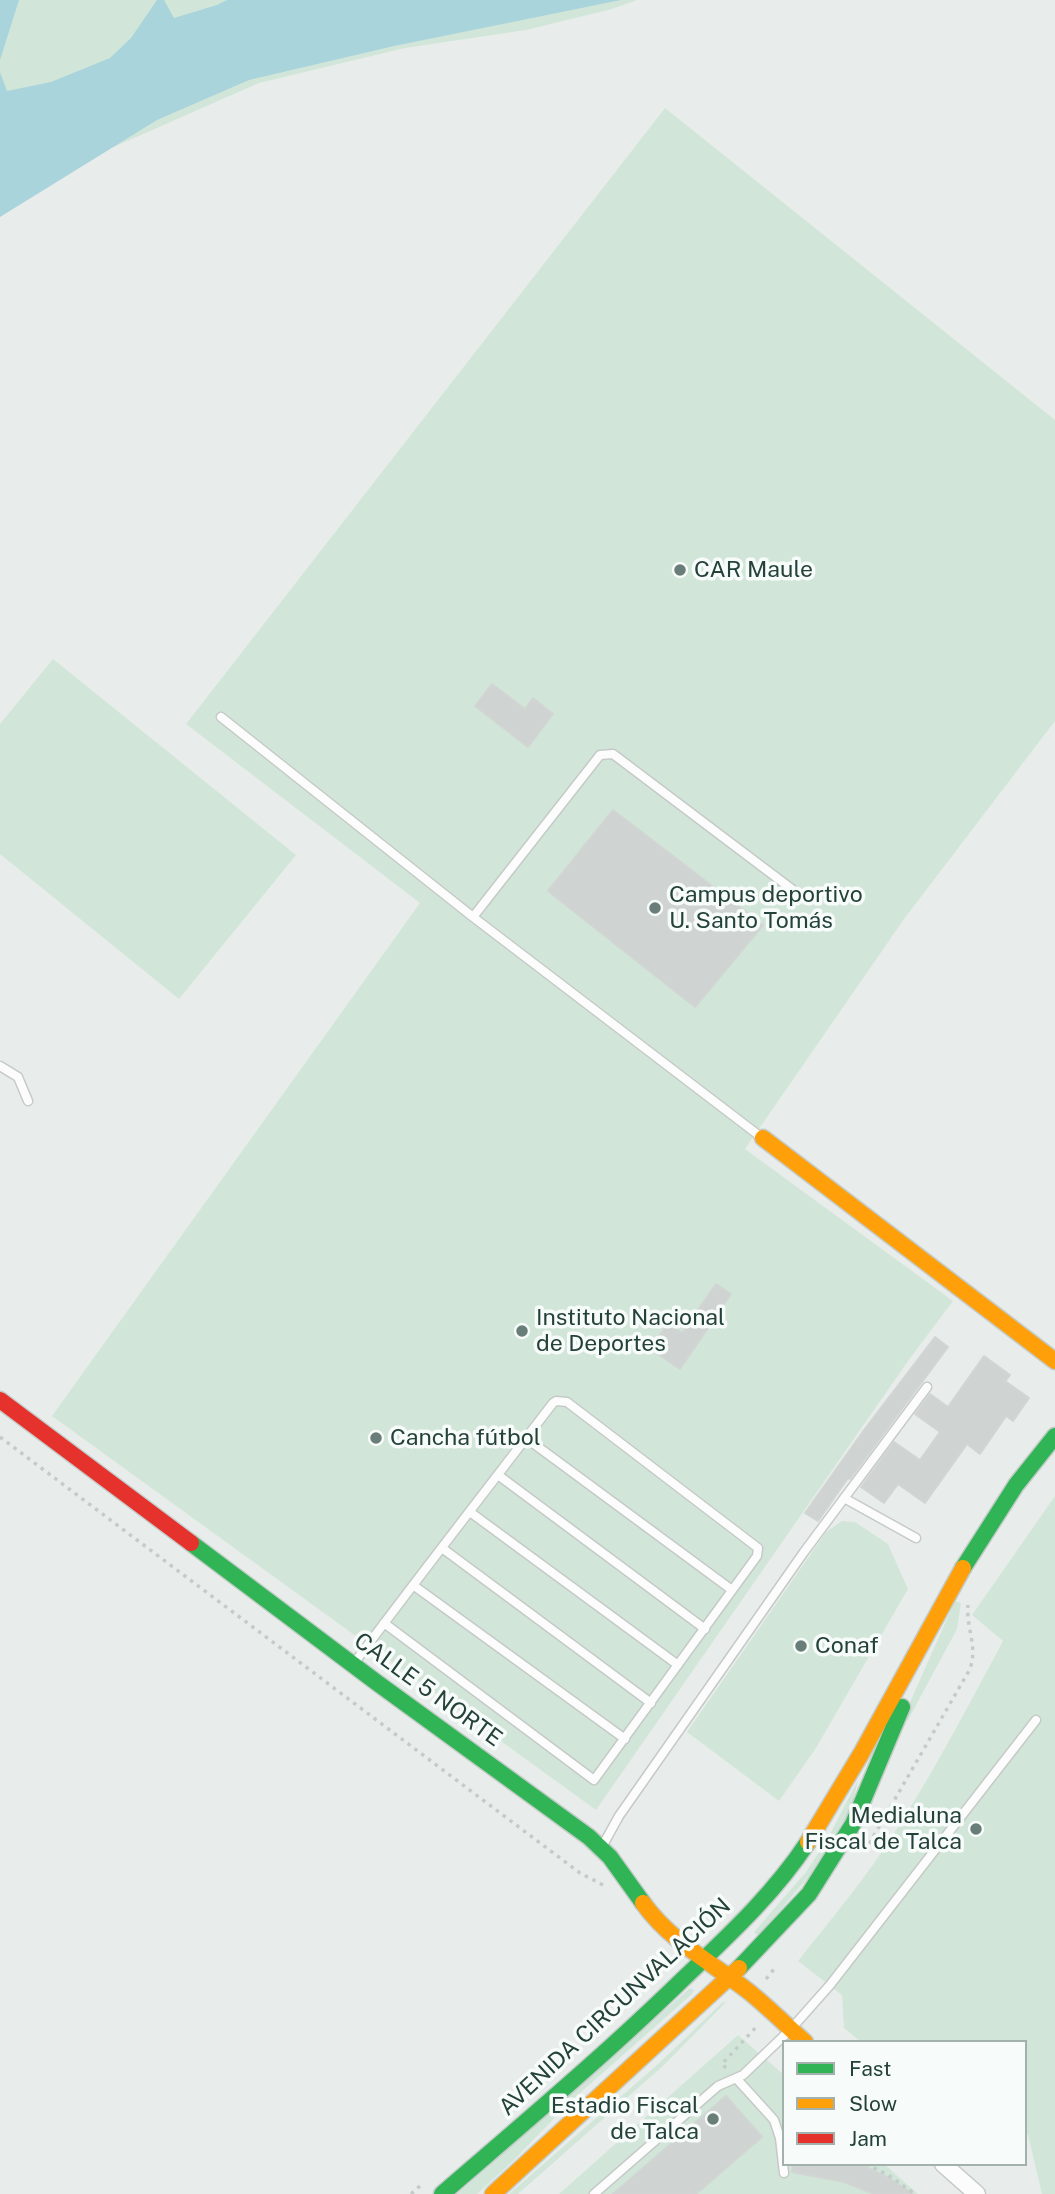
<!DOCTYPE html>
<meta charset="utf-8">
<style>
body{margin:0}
#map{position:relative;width:1055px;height:2194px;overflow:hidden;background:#e8edeb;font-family:"Public Sans",sans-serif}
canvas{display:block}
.legend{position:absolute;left:782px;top:2040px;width:245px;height:126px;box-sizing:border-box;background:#f7fbf9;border:2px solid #a3b1ad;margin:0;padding:9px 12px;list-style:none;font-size:21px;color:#24423a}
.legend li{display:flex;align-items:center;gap:14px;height:35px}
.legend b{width:35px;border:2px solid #a3b1ad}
</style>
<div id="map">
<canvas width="1055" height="2194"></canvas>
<ul class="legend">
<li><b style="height:9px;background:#30b455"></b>Fast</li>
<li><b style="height:9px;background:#ff9f0a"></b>Slow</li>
<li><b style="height:9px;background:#e5322d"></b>Jam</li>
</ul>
</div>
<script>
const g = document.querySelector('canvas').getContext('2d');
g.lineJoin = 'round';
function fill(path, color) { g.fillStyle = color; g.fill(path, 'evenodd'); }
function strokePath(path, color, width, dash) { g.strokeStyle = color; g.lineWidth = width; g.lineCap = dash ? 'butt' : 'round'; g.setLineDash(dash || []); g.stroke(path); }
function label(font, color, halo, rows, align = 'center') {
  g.font = font + ' "Public Sans",sans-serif'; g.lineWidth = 7; g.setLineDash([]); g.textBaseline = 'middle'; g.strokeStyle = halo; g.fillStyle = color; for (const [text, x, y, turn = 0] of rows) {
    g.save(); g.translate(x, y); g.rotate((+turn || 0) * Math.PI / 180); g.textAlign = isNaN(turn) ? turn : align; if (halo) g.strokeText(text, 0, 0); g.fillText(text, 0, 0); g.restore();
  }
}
fill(new Path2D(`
 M0 0H637L612 9 526 30 405 48 259 83 109 149 0 207Z
 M665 108 1055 420V721L904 919 745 1149 953 1301 908 1361 596 1810 52 1416 420 903 186 724Z
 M53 659 296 855 179 999 0 854V724Z
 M1055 1496V2194H1042L1028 2135 1025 2134V2042H861L844 2028 842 1995 798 1961C828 1923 859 1886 886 1846 929 1781 966 1710 1003 1641L972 1615Z
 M842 1521 855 1522 888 1544 908 1589 816 1748 779 1801 687 1732 826 1532Z
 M955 1601 961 1603 957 1629 908 1720 903 1718Z
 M858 1780 852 1807 810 1875 758 1936 754 1932 806 1872 827 1840Z
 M690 1988 694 1990 692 1994 571 2101 512 2162 477 2194H457Z
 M726 2002 664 2065 518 2194H509L657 2065 722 2003Z
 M738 2035 784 2075V2164H884L918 2194H559Z`), '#d1e6d8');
fill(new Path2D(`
 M0 0H19L0 60Z
 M157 0H164L174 18 217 5 227 0H621L394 46 249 80 157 120 0 217V72L7 91 51 82 110 58 131 38Z`), '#a9d4db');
const building = new Path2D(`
 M492 684 525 709 533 698 553 714 528 747 475 706Z
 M613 810 763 925 695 1007 548 891Z
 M716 1284 731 1294 680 1369 650 1349 668 1323 682 1333Z
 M935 1337 948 1347 850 1479 848 1478 818 1521 805 1513 864 1430Z
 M984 1356 1010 1375 1005 1381 1029 1398 1013 1421 1006 1416 980 1454 967 1444 925 1503 898 1484 884 1503 861 1487 894 1442 920 1460 940 1432 915 1414 930 1394 948 1407Z
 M726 2096 762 2137 696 2194H613Z
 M793 2164H859L889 2178 913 2194H874L844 2182 792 2172Z`);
fill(building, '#cfd4d2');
strokePath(building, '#d1d6d4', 2);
const lane = new Path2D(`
 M221 717 473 917
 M0 1066 18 1077 28 1101
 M761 1137 473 917 600 755 613 754 793 890
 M526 1438 732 1590
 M498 1475 705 1629
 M844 1498 916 1538
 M470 1512 678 1665
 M442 1548 651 1703
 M413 1585 625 1739
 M355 1662C420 1575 487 1489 553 1403L556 1401 567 1402 758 1548 757 1556 594 1780 384 1623
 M603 1845 619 1816 804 1552 927 1387
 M736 2078 774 2120 780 2138 784 2173
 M594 2194 718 2086 743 2075 791 2029 830 1985 1036 1720`);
const street = new Path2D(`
 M943 2164 977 2194`);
const fast = new Path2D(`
 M191 1543 376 1682 589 1837 610 1857 643 1903
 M963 1568 1016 1485 1055 1436
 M739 1968 809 1894 853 1824 902 1707
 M442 2194C523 2124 605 2055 682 1980 727 1937 773 1895 808 1842`);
const slow = new Path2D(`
 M763 1138 1055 1361
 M808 1842 861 1754 963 1568
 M643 1903C670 1941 712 1963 748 1991 768 2007 786 2025 805 2042
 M493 2194 739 1968`);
const jam = new Path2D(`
 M0 1400 191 1543`);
strokePath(lane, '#c5cac8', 11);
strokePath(street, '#c5cac8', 19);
strokePath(fast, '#c3cbc8', 19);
strokePath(slow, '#c3cbc8', 19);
strokePath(jam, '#c3cbc8', 19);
strokePath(new Path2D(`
 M0 1437 580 1873 605 1886
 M865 1851 970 1669C978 1644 966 1630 968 1605
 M694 1929 697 1925 708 1922
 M766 1979 775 1968
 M726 2068 722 2064 758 2025
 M866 2164 888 2175 915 2194
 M411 2194 421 2185`), '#c3ccca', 3.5, [3.5, 5]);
strokePath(lane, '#fcfcfc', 8);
strokePath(street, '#fcfcfc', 16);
strokePath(fast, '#30b455', 16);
strokePath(slow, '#ff9f0a', 16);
strokePath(jam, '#e5322d', 16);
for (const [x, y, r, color] of [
 [680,570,7,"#697e78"],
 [655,908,7,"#697e78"],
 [522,1331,7,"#697e78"],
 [376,1438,7,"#697e78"],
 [801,1646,7,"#697e78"],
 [976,1829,7,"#697e78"],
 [713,2119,7,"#697e78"]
]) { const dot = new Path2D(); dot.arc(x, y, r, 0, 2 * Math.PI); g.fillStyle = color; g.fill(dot); strokePath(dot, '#f7fbf9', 2.5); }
label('23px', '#24423a', '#f7fbf9', [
 ["CAR Maule",694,570],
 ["Campus deportivo",669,895],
 ["U. Santo Tomás",669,921],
 ["Instituto Nacional",536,1318],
 ["de Deportes",536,1344],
 ["Cancha fútbol",390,1438],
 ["Conaf",815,1646],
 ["Medialuna",962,1816,"right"],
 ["Fiscal de Talca",962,1842,"right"],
 ["Estadio Fiscal",699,2106,"right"],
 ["de Talca",699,2132,"right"]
], 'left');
label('23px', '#24423a', '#f7fbf9', [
 ["CALLE 5 NORTE",428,1690,36],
 ["AVENIDA CIRCUNVALACIÓN",615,2007,-43]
]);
</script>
